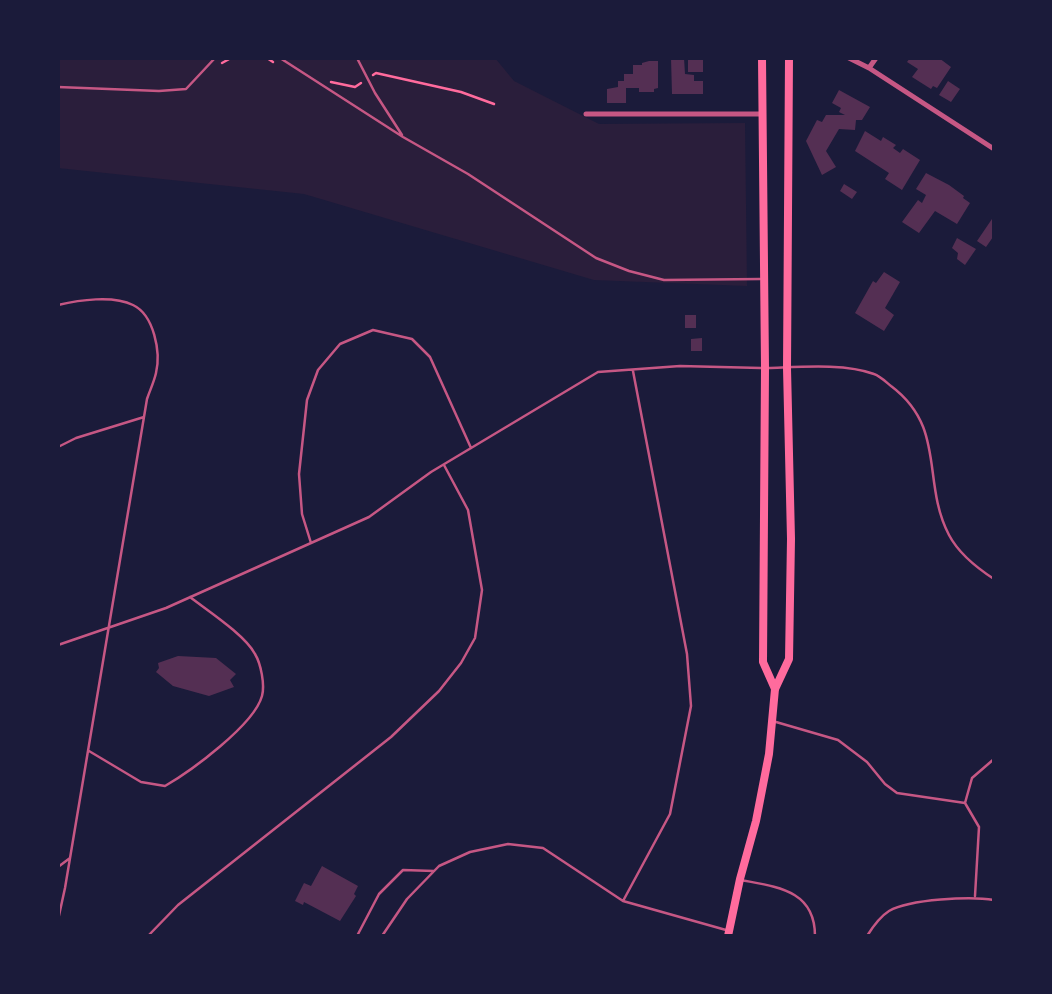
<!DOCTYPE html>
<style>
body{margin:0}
#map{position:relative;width:1052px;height:994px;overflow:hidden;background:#1b1b3a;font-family:"Work Sans",sans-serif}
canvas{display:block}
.frame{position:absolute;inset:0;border:60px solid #1b1b3a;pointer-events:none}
</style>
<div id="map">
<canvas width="1052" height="994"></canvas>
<div class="frame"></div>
</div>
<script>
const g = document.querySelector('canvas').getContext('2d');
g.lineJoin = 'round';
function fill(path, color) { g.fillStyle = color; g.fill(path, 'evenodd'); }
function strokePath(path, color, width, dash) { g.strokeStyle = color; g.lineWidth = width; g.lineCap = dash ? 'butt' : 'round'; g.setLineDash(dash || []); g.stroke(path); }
fill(new Path2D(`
 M58 58H495L514 81 599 124 745 123 747 286 594 280 304 194 58 168Z`), '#2a1e3b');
fill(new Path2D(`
 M671 58H684L685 74 694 75V81H703V94H672Z
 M688 58H703V72H688Z
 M910 58H939L951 67 937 88 933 86 931 89 912 77 918 69 907 62Z
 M649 61H658V88L654 89V92H639V88H626V103H607V89L618 87V81H624V74H633V65H642V63Z
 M948 81 960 89 951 102 939 95Z
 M839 90 870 107 862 120H856L855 130 839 129 826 151 836 167 822 175 806 141 817 120 822 122 826 115H845L839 112 841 108 832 103Z
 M865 131 881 141 883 137 896 145 893 148 900 153 903 149 920 160 902 190 885 179 889 173 855 151Z
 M926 173 949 185 964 196 963 198 970 203 957 224 935 211 919 233 902 222 918 200 922 203 926 195 916 189Z
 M844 184 857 192 852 199 840 191Z
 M994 216V238L993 237 986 247 977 241Z
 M957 238 976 249 965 265 957 259 958 253 952 248Z
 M884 272 900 282 885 308 894 315 884 331 855 313 873 281 876 283Z
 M685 315H696V328H685Z
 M702 338V351H691V339Z
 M178 656 216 658 236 674 230 680 234 687 209 696 173 686 156 672 159 668 158 663Z
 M322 866 358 886 354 894 356 896 340 921 304 902 303 905 295 901 304 883 311 886Z`), '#542f53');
strokePath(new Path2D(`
 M267 58 273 62
 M222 63 231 58
 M373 75 376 73 461 92 494 104
 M331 82 355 87 361 83`), '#ff6b9d', 2.5);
strokePath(new Path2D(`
 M280 58 403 137 468 174 596 258 629 271 664 280 760 279
 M357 58 375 93 402 135
 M58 87 159 91 186 89 215 58
 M58 305C79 300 113 295 133 305 154 315 161 352 156 373 154 382 150 390 147 399L65 888 58 920
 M768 368C799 367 845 363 874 374 880 376 886 382 891 386 947 428 921 481 949 535 959 554 977 568 994 579
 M58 447 76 438 144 417
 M311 543 302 514 299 474 307 400 318 370 340 344 373 330 412 339 430 357 471 448
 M58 645 166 608 369 517 431 472 598 372 680 366 761 368
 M776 722 838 740 867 762 885 784 897 793 965 803
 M89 751 141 782 165 786C191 771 254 725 262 696 265 685 261 664 255 654 245 635 208 611 190 597
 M58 867 70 858
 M741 880C777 887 815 890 815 936
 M975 896 979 827 965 803 972 778 994 759
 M623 901 670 814 691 706 687 654 633 371
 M148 936 178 905 391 737 439 691 461 663 475 638 482 590 468 510 444 465
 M357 936 379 894 403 870 434 871
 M382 936 407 899 439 866 470 852 508 844 543 848 623 901 726 930
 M867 936C872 928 881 916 889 911 910 899 971 896 994 900`), '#c65784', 2.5);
strokePath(new Path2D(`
 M849 58 869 68 994 149
 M869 68 876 58
 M586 114H762`), '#c65784', 5);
strokePath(new Path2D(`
 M762 58 765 368 763 662 775 689
 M728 936 740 879 756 821 769 754 775 689 789 659 791 539 787 368 789 58`), '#ff6b9d', 8);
</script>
